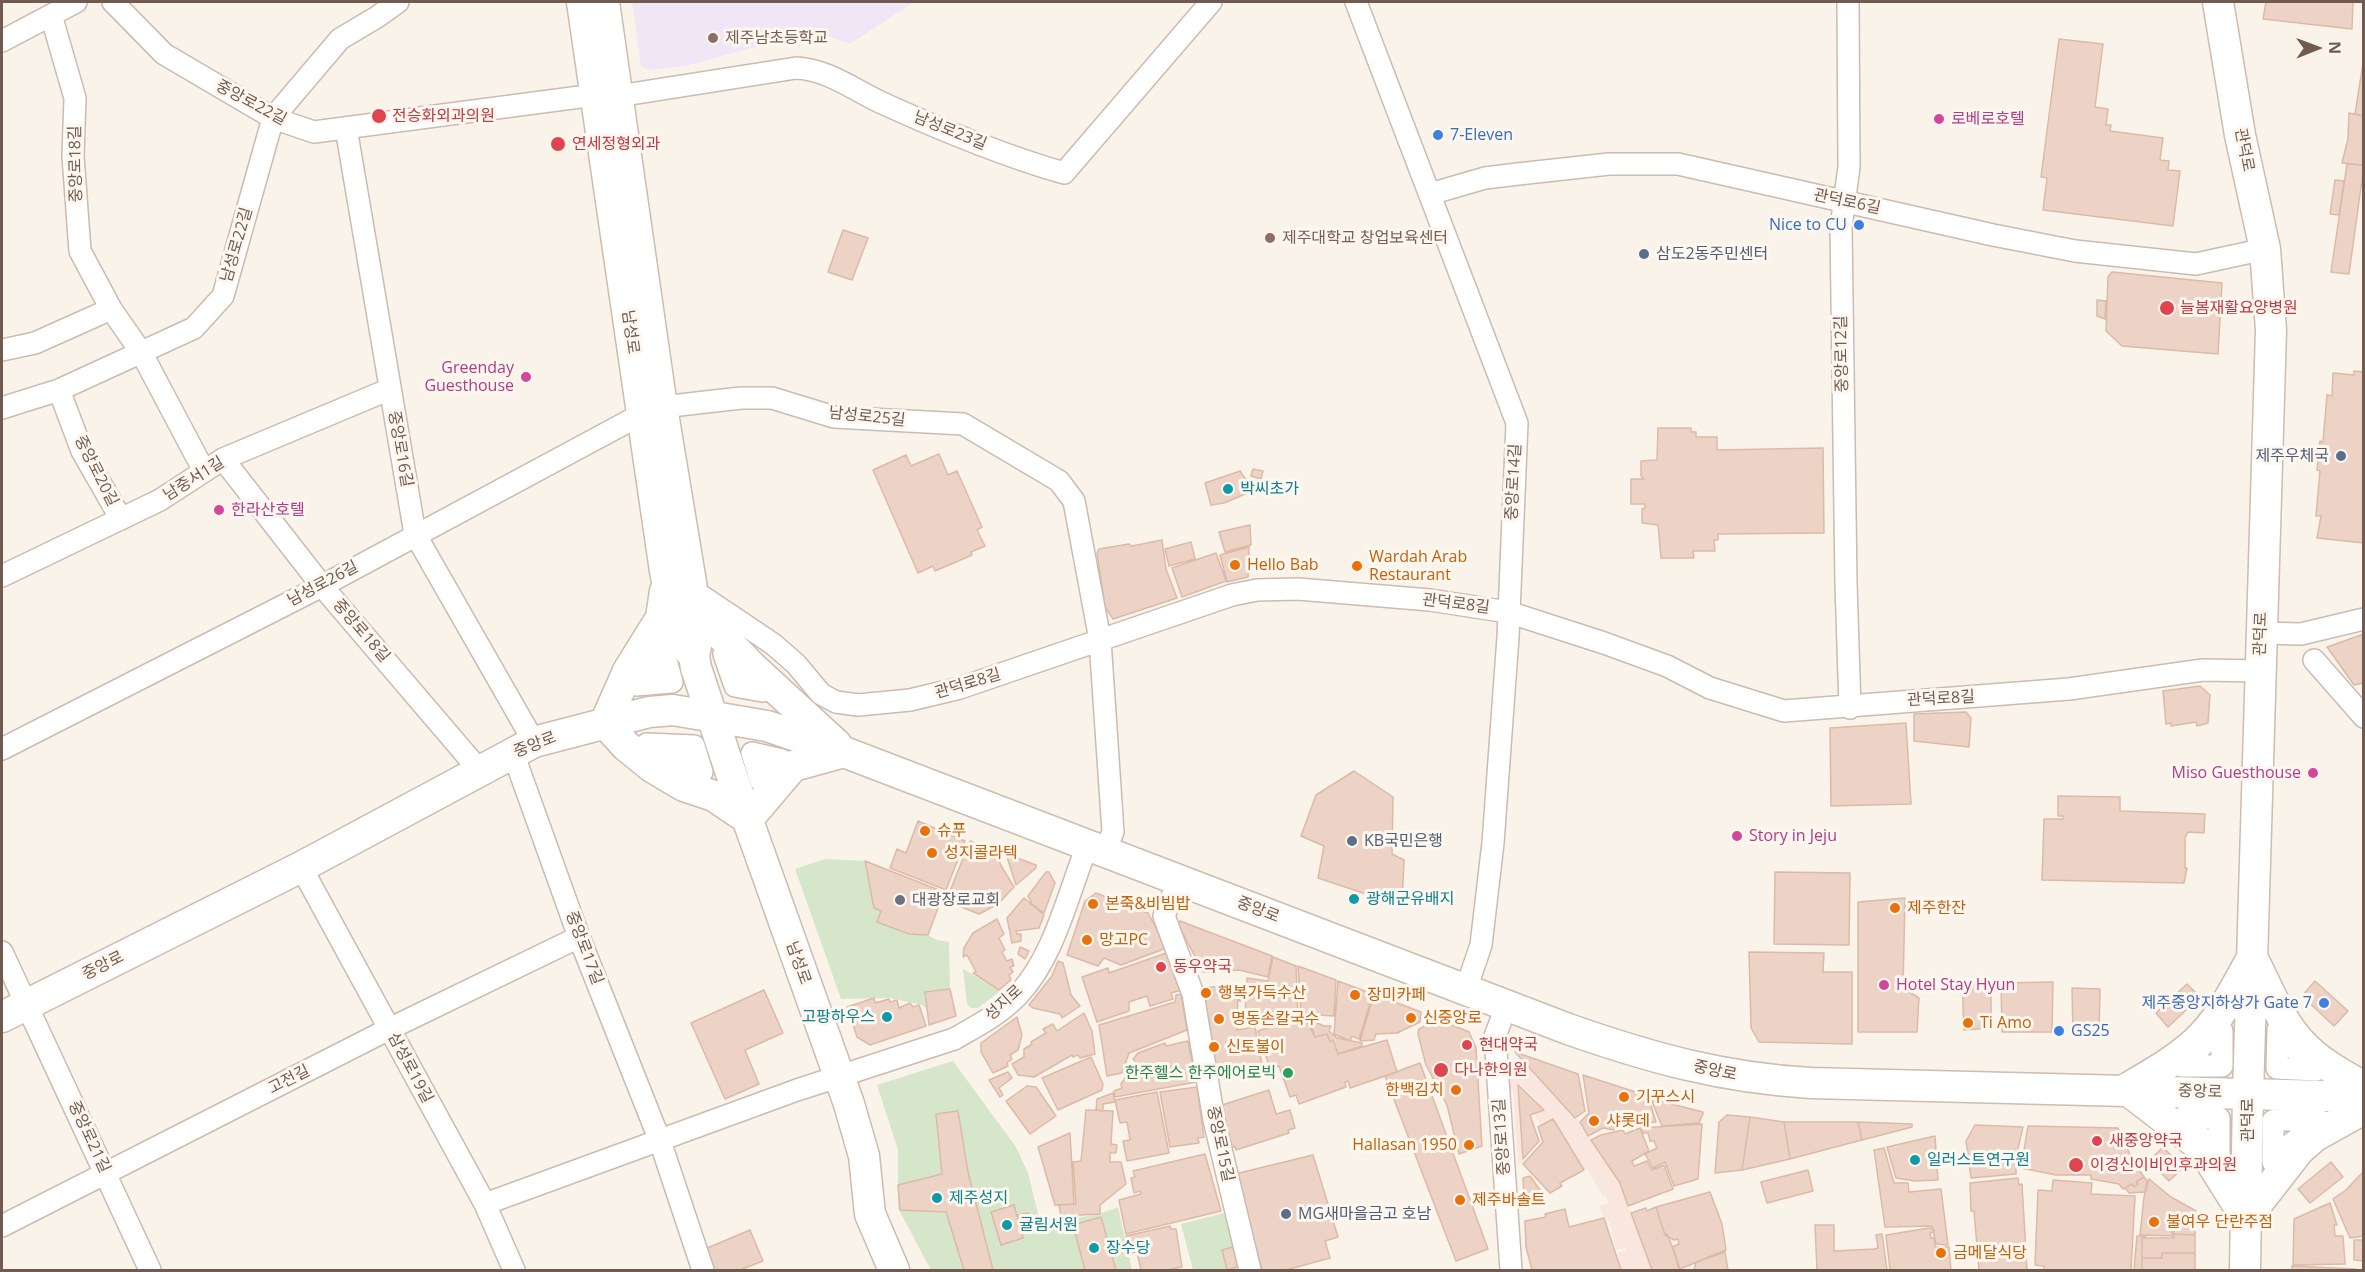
<!DOCTYPE html>
<meta charset="utf-8">
<style>
body{margin:0}
#map{position:relative;width:2365px;height:1272px;overflow:hidden;background:#faf3ea;font-family:"Open Sans",sans-serif}
canvas{display:block}
.frame{position:absolute;inset:0;border:3px solid #715b50;pointer-events:none}
.north{position:absolute;left:2287px;top:18px;width:60px;height:60px;-webkit-text-stroke:4px #fdf7f0;paint-order:stroke;rotate:89deg;font-size:16px;font-weight:700;line-height:24px;text-align:center;color:#715b50}
.north::after{content:'';display:block;margin:auto;width:21px;height:27px;background:#715b50;clip-path:polygon(50% 0,100% 100%,50% 72%,0 100%)}
</style>
<div id="map">
<canvas width="2365" height="1272"></canvas>
<div class="frame"></div>
<div class="north">N</div>
</div>
<script>
const g = document.querySelector('canvas').getContext('2d');
g.lineJoin = 'round';
function fill(path, color) { g.fillStyle = color; g.fill(path, 'evenodd'); }
function strokePath(path, color, width, dash) { g.strokeStyle = color; g.lineWidth = width; g.lineCap = dash ? 'butt' : 'round'; g.setLineDash(dash || []); g.stroke(path); }
function label(font, color, halo, rows, align = 'center') {
  g.font = font + ' "Open Sans","Noto Sans KR",sans-serif'; g.lineWidth = 6; g.setLineDash([]); g.textBaseline = 'middle'; g.strokeStyle = halo; g.fillStyle = color; for (const [text, x, y, turn = 0] of rows) {
    g.save(); g.translate(x, y); g.rotate((+turn || 0) * Math.PI / 180); g.textAlign = isNaN(turn) ? turn : align; if (halo) g.strokeText(text, 0, 0); g.fillText(text, 0, 0); g.restore();
  }
}
fill(new Path2D(`
 M1525 1064 1580 1122 1620 1183 1652 1270H1621L1617 1253 1626 1250 1625 1248 1616 1250 1610 1223 1604 1218 1600 1206 1609 1203 1606 1196 1604 1197 1599 1190 1587 1169 1584 1170 1561 1131 1541 1126 1534 1114 1544 1109 1521 1085H1518L1523 1162 1518 1163 1513 1090 1509 1089 1507 1072 1513 1068 1516 1072Z`), '#f9e6df');
fill(new Path2D(`
 M632 2H914L850 44 814 31 685 66 649 70 641 66Z`), '#f0e6f6');
fill(new Path2D(`
 M825 859 865 861 874 908 881 911 877 922 909 934H925L937 940 949 942 950 989 925 992 928 1010 922 1005 890 998 841 999 795 869Z
 M963 969 1000 991 978 1008H971L967 1004Z
 M953 1061 1016 1147 1028 1173 1038 1214C1055 1225 1101 1215 1118 1207L1132 1270H931L898 1208V1150L877 1085Z
 M1224 1213 1233 1247 1222 1250 1229 1270H1193L1181 1224Z`), '#d6e6ca');
const building = new Path2D(`
 M2266 2H2353L2352 29 2263 19Z
 M2059 39 2103 44 2095 107 2108 109 2106 125H2111L2110 131 2163 138 2160 160 2169 161 2168 170 2180 171 2173 226 2043 210 2047 178 2041 177Z
 M2364 57V116L2355 114Z
 M2349 113 2364 116V165L2342 163 2348 139Z
 M2347 164 2364 165 2349 274 2331 272Z
 M2335 180 2344 181 2339 215 2330 214Z
 M843 230 868 238 852 280 828 272Z
 M2112 272 2222 283 2218 354 2122 346 2106 331 2108 277Z
 M2097 300 2106 301 2105 319 2097 316Z
 M2354 371 2364 372V543L2317 538 2321 516H2316L2320 471 2317 470 2320 441 2323 442 2327 395 2332 396 2333 373 2354 375Z
 M1658 428H1691V432H1696V437H1717V450L1823 448 1824 533 1718 534V540H1714L1715 551H1693L1694 558H1661L1658 525 1642 523V509L1645 508V504H1631V479H1644L1641 476V461L1657 460Z
 M939 454 948 475 957 471 982 527 977 530 985 546 971 552 972 555 935 571 933 566 918 573 873 470 906 455 911 466Z
 M1253 469 1263 471 1261 479 1251 476Z
 M1240 471 1247 481 1250 492 1224 503 1211 505 1205 483Z
 M1250 525 1251 545 1225 552 1219 532Z
 M1162 540 1166 569 1177 598 1113 619 1105 607 1097 553 1099 549 1129 544 1132 546Z
 M1191 542 1195 559 1169 566 1165 549Z
 M1249 547 1248 577 1227 582 1220 555Z
 M1216 553 1226 581 1182 597 1172 568Z
 M2364 634V683L2354 685 2327 647Z
 M2200 686 2210 695 2208 723 2197 726 2196 722 2171 726V723L2166 724 2163 691Z
 M1966 712 1971 718 1969 747 1914 741V714Z
 M1906 723 1911 804 1831 806 1830 728Z
 M1354 771 1393 797 1392 854 1404 860 1402 906 1318 878 1324 846 1301 836 1316 795Z
 M2058 796 2120 797V811L2205 814 2204 833 2188 832 2185 838V868H2187L2184 883 2042 880 2044 819H2063V816H2058Z
 M918 821 965 841 946 890 890 868 897 849 906 853Z
 M970 841 1000 853V864L1014 887 998 904 979 914 946 901Z
 M1006 854 1036 865V868L1016 885Z
 M865 861 944 892 928 935 909 934 877 922 881 911 874 908Z
 M1046 872H1049L1055 883 1044 913 1032 904 1028 896Z
 M1775 872 1850 873 1849 945 1774 944Z
 M1096 893 1148 913 1162 939 1164 949 1121 965 1104 958 1098 966 1067 955 1085 901Z
 M1024 898 1044 915 1039 928 1016 931 1017 934H1021V941L1012 943 1007 918Z
 M1905 898 1903 988 1919 998 1917 1032H1858V902Z
 M997 919 1004 934 999 938 1005 950 1002 952 1007 961 1012 959 1014 966 1010 967 1013 972 1009 975 1011 980 999 990 973 973 976 972 967 955 963 957 964 948 973 933Z
 M1180 921 1272 956 1268 977 1239 970 1203 972 1178 924Z
 M1020 947 1029 951 1025 959 1018 954Z
 M1169 952 1182 990 1171 993 1173 999 1150 1006 1147 996 1129 1002V1011L1097 1022 1082 977 1108 968 1109 973Z
 M1749 952 1824 953 1823 972H1852V1044L1759 1042 1751 1028Z
 M1273 957 1296 966 1298 1015 1260 1019V1017L1245 1015 1247 978 1268 981Z
 M1058 961 1063 963 1071 995 1080 1006 1062 1018 1060 1014 1033 1008 1029 1005 1052 976Z
 M1298 966 1336 980 1334 1016 1301 1014Z
 M1338 981 1373 994 1359 1039 1352 1036 1350 1041 1334 1034Z
 M1962 981H1991V1028L1964 1030Z
 M2315 981 2348 1011 2334 1026 2302 996Z
 M2053 982 2052 1032H2002L2001 983Z
 M2187 984 2200 997 2168 1027 2156 1013Z
 M1238 985 1237 1030 1255 1027 1263 1070 1215 1079 1201 988Z
 M1240 987H1246L1245 1001H1239Z
 M2072 988 2100 989 2099 1033 2073 1034Z
 M950 989 956 1016 929 1025 925 992Z
 M764 990 783 1033 745 1050 759 1084 725 1099 691 1023Z
 M1181 994 1187 1030 1129 1053 1122 1073 1107 1076 1099 1025 1175 1002 1176 995Z
 M1374 994 1421 1012 1420 1022 1397 1033 1376 1034 1374 1040 1360 1041Z
 M874 998 875 1003 889 999 890 1002 897 1000 899 1008 910 1003 913 1007 919 1005 926 1026 870 1045 857 1037 847 1007Z
 M1084 1013 1092 1031 1095 1054 1080 1058 1078 1055 1073 1057 1072 1055 1034 1077 1018 1075 1012 1064 1024 1057V1049L1032 1044 1031 1042 1046 1033 1043 1029 1053 1024 1057 1031Z
 M1427 1015 1469 1032 1476 1048 1482 1146 1459 1154 1447 1105 1426 1065 1418 1034 1419 1029 1427 1025Z
 M1017 1017 1022 1035 1018 1050 1010 1055 1012 1059 1007 1063 1008 1066 993 1073 981 1052V1043Z
 M1248 1019 1262 1020V1023L1248 1026Z
 M1292 1019 1293 1022 1300 1019 1310 1023 1315 1037 1327 1034 1330 1042 1333 1040 1338 1054 1387 1040 1397 1072 1350 1088 1348 1081 1345 1082 1346 1087 1299 1104 1296 1095 1290 1097 1279 1066 1270 1069 1258 1031Z
 M1308 1019 1324 1026H1331L1329 1031 1337 1038 1362 1043V1046L1338 1054 1333 1040 1330 1042 1327 1034 1315 1037 1307 1022Z
 M1188 1041 1196 1082 1115 1097 1114 1091 1122 1088 1121 1084 1136 1062 1133 1059 1138 1053 1165 1043 1166 1046Z
 M1515 1052 1578 1074 1585 1111 1575 1118Z
 M1091 1057 1103 1084 1102 1090 1058 1110 1042 1078Z
 M1420 1063 1488 1249 1456 1261 1385 1076Z
 M1008 1072 1012 1078 999 1088 1003 1095 1000 1097 989 1080Z
 M1583 1075 1648 1096 1656 1122 1614 1127V1130L1603 1128 1588 1136 1580 1122 1589 1113Z
 M1518 1085 1544 1110 1530 1115 1539 1141 1523 1159Z
 M1027 1086 1036 1087 1056 1116 1030 1134 1006 1101Z
 M1197 1087 1204 1137 1198 1138 1199 1143 1170 1147 1160 1092Z
 M1269 1090 1276 1114 1290 1110 1295 1128 1288 1130 1289 1133 1236 1150 1235 1146 1231 1148 1222 1105Z
 M1157 1092 1169 1153 1127 1161 1123 1141 1130 1140 1127 1122 1120 1123 1115 1100Z
 M1113 1093 1115 1102 1103 1104V1111L1096 1110 1097 1099Z
 M1651 1099 1703 1112V1114L1699 1123 1662 1126Z
 M1086 1110 1113 1111 1111 1144 1117 1145 1116 1153H1110V1162H1121L1126 1184 1100 1205V1214L1061 1216 1059 1205 1076 1204 1073 1162 1081 1161Z
 M958 1111 968 1172 993 1270H964L946 1212 900 1210 898 1185 942 1174 936 1114Z
 M1727 1115 1750 1117 1742 1170 1715 1173 1719 1122Z
 M1750 1117 1784 1122 1790 1159 1742 1170Z
 M1553 1119 1584 1170 1560 1183 1562 1186 1550 1193 1523 1164 1543 1142 1538 1127Z
 M1784 1122H1858L1862 1140 1790 1159Z
 M1858 1122 1912 1124V1127L1862 1140Z
 M1702 1124 1698 1179 1674 1186 1665 1162 1653 1168 1645 1154 1657 1148 1654 1141H1650L1648 1133H1643L1640 1128Z
 M1975 1125 2023 1127 2016 1157V1174L1971 1178 1966 1141Z
 M2028 1126 2118 1128 2133 1161 2144 1177 2136 1182 2138 1184 2134 1187 2132 1184 2123 1189 2119 1184 2091 1179V1175H2056L2021 1168Z
 M1640 1128 1649 1151 1632 1161 1634 1166 1647 1161 1652 1170 1664 1165 1673 1189 1628 1206 1620 1183 1591 1140 1601 1135 1623 1130 1625 1134Z
 M1070 1133 1074 1204 1055 1205 1038 1147Z
 M1935 1136 1938 1180 1915 1181 1896 1178 1887 1147Z
 M2163 1147 2183 1168 2169 1181 2149 1161Z
 M1884 1148 1894 1183H1908L1909 1192 1941 1189 1948 1245 1936 1244 1932 1226 1885 1227 1874 1150Z
 M1205 1154 1221 1211 1126 1234 1119 1200 1141 1194 1140 1191 1134 1193 1131 1178 1135 1177 1133 1171Z
 M1313 1155 1338 1237 1325 1241 1330 1258 1286 1270H1262L1235 1174Z
 M2331 1162 2343 1177 2310 1203 2298 1189Z
 M1808 1170 1813 1191 1767 1203 1761 1182Z
 M2364 1171V1236L2350 1238 2333 1199 2346 1190Z
 M1530 1176 1545 1197 1524 1200 1523 1178Z
 M2144 1177 2147 1181 2145 1192 2129 1193 2125 1188 2132 1184 2134 1187 2138 1184 2136 1182Z
 M2018 1178 2019 1185 2022 1184 2027 1270H1979L1974 1211H1971L1970 1183Z
 M2149 1179 2171 1197 2196 1211 2195 1216H2172L2174 1236 2140 1235 2144 1197Z
 M2053 1180 2092 1183 2091 1194 2135 1196 2131 1270H2044V1266L2035 1265 2038 1190 2052 1191Z
 M1710 1192 1722 1224 1726 1250 1680 1269 1672 1247 1679 1244 1678 1239 1674 1240 1665 1235 1656 1207Z
 M2330 1203 2337 1225H2334L2335 1236H2343L2345 1264 2293 1265 2294 1219Z
 M1014 1205 1023 1238 1001 1245 991 1212Z
 M1656 1207 1665 1235 1667 1234 1675 1253 1679 1270H1652L1631 1213 1646 1208 1647 1211Z
 M1565 1209 1569 1227 1604 1218 1621 1270H1532L1526 1247 1525 1221 1546 1217 1545 1214Z
 M1028 1213 1031 1224 1022 1227 1018 1215Z
 M2172 1216H2195V1235L2172 1234Z
 M1101 1217 1116 1270H1085L1073 1225Z
 M1815 1225H1834V1251L1874 1249 1878 1248 1876 1235 1882 1234 1887 1270H1817Z
 M1170 1226 1171 1229H1176L1182 1267 1167 1270H1141L1137 1252 1130 1253 1126 1236Z
 M1929 1228 1934 1229V1232L1930 1233 1931 1238H1934L1935 1247H1949L1951 1270H1890L1886 1235Z
 M750 1230 763 1261 740 1270H714L705 1249Z
 M2174 1234 2195 1235V1253H2162V1258H2142V1238H2174Z
 M2137 1236H2146L2142 1238V1270H2134Z
 M2354 1240H2364V1261L2354 1260Z
 M1233 1247 1238 1267 1227 1270 1222 1250Z
 M1725 1252 1728 1270H1694L1696 1262Z
 M2162 1253H2195V1270H2142V1258H2162Z
 M2292 1266 2356 1269V1270H2292Z`);
fill(building, '#ecd3c5');
strokePath(building, '#dcbaa7', 1.5);
const street = new Path2D(`
 M113 2 164 54 273 118 314 132 595 95
 M1356 2 1517 423 1508 637 1493 843 1481 945 1466 989
 M1848 2 1849 167 1841 227 1846 584 1850 708
 M51 15 75 98 73 156 80 251 111 309 141 352 204 471
 M2 41 76 2
 M618 96 796 68C826 69 853 89 880 102 939 129 1001 155 1064 173L1211 2
 M346 128 415 534 534 742
 M1430 194 1485 178 1518 174 1609 164H1678L1993 235 2075 251 2196 264 2265 249
 M2 350 35 343 111 309
 M59 390 82 451 121 519
 M662 407 741 398H772L834 417 963 424 1059 481 1074 501 1100 640 1113 832 1105 851
 M2 408 59 390 194 328 223 296 273 118 340 39 377 17 398 2
 M223 459 322 586 480 771
 M2 576 160 500 223 459 390 389
 M691 589 773 644 796 664 821 694 836 702 858 705 910 700 960 688 1232 595 1257 590 1298 589 1430 600 1508 612 1604 643 1667 666 1710 688 1784 711 2069 689 2203 670 2260 671
 M2261 633 2301 634 2364 619
 M663 649 672 682 636 685Z
 M724 654H725L762 691 735 686Z
 M2314 660 2364 717
 M647 744 694 746 702 772H701Z
 M2 749 322 586 642 414
 M513 753 579 937 660 1141 703 1270
 M752 753 782 760 761 781Z
 M301 867 485 1204 514 1270
 M1179 880 1164 916 1193 994 1214 1120 1250 1270
 M2 952 150 1270
 M1507 1005 1495 1036 1511 1270
 M2219 1029 2222 1031V1066H2182Z
 M2280 1029 2297 1051 2316 1070 2277 1068 2278 1030Z
 M2185 1116 2219 1118V1155L2183 1119Z
 M2275 1120H2319L2321 1122 2292 1143 2273 1162V1121Z
 M485 1204 797 1090 954 1039C977 1026 1000 1014 1018 995 1055 956 1068 893 1088 844
 M2 1226 389 1029 579 937`);
const secondary = new Path2D(`
 M582 2 665 571 677 636 694 656
 M604 2 662 407 699 631 694 656 696 668 731 773 849 1104 864 1156 870 1214 894 1270
 M2218 2 2240 135 2265 249 2271 330 2248 1094 2245 1270
 M665 591 661 618 628 671 605 723 626 746 652 767 684 786 714 796 748 819 793 766 844 752
 M694 607 751 666 837 745
 M2253 959C2268 988 2281 1024 2305 1047 2322 1064 2343 1075 2364 1087
 M2 1017 301 867 534 742 649 712 673 710 767 726 844 752 1568 1029C1651 1058 1723 1078 1811 1083L2364 1097
 M2126 1089 2195 1142 2209 1159 2246 1218 2299 1150 2315 1136 2364 1109
 M2126 1089C2150 1075 2175 1061 2196 1042 2220 1020 2235 988 2251 960`);
strokePath(street, '#cbbbb1', 24);
strokePath(secondary, '#cdbcaf', 33);
strokePath(street, '#fff', 21);
strokePath(secondary, '#fff', 30);
for (const [x, y, r, color] of [
 [713,38,6,"#8d6e63"],
 [379,116,8,"#e0444e"],
 [1939,119,6,"#d1479c"],
 [1438,135,6,"#3f7fe0"],
 [558,144,8,"#e0444e"],
 [1859,225,6,"#3f7fe0"],
 [1270,238,6,"#8d6e63"],
 [1644,254,6,"#5c6f8a"],
 [2167,308,8,"#e0444e"],
 [526,377,6,"#d1479c"],
 [2341,456,6,"#5c6f8a"],
 [1228,489,6,"#0f9aa8"],
 [219,510,6,"#d1479c"],
 [1235,565,6,"#e8710a"],
 [1357,566,6,"#e8710a"],
 [2313,773,6,"#d1479c"],
 [925,831,6,"#e8710a"],
 [1737,836,6,"#d1479c"],
 [1352,841,6,"#5c6f8a"],
 [932,853,6,"#e8710a"],
 [1354,899,6,"#0f9aa8"],
 [900,900,6,"#6b7280"],
 [1093,904,6,"#e8710a"],
 [1895,908,6,"#e8710a"],
 [1087,940,6,"#e8710a"],
 [1161,967,6,"#e0444e"],
 [1884,985,6,"#d1479c"],
 [1206,993,6,"#e8710a"],
 [1355,995,6,"#e8710a"],
 [2324,1003,6,"#3f7fe0"],
 [887,1017,6,"#0f9aa8"],
 [1411,1018,6,"#e8710a"],
 [1219,1019,6,"#e8710a"],
 [1968,1023,6,"#e8710a"],
 [2059,1031,6,"#3f7fe0"],
 [1467,1045,6,"#e0444e"],
 [1214,1047,6,"#e8710a"],
 [1441,1070,8,"#e0444e"],
 [1288,1073,6,"#2e9e5b"],
 [1456,1090,6,"#e8710a"],
 [1624,1097,6,"#e8710a"],
 [1594,1121,6,"#e8710a"],
 [2097,1141,6,"#e0444e"],
 [1469,1145,6,"#e8710a"],
 [1915,1160,6,"#0f9aa8"],
 [2076,1165,8,"#e0444e"],
 [937,1198,6,"#0f9aa8"],
 [1460,1200,6,"#e8710a"],
 [1286,1214,6,"#5c6f8a"],
 [2154,1222,6,"#e8710a"],
 [1007,1225,6,"#0f9aa8"],
 [1094,1248,6,"#0f9aa8"],
 [1941,1253,6,"#e8710a"]
]) { const dot = new Path2D(); dot.arc(x, y, r, 0, 2 * Math.PI); g.fillStyle = color; g.fill(dot); strokePath(dot, '#fdf7f0', 2); }
label('16px', '#785e54', '#fdf7f0', [
 ["제주남초등학교",725,38],
 ["제주대학교 창업보육센터",1282,238]
], 'left');
label('16px', '#715b50', '#fdf7f0', [
 ["중앙로22길",251,103,28],
 ["남성로23길",950,131,22],
 ["관덕로",2244,150,79],
 ["중앙로18길",76,164,-91],
 ["관덕로6길",1847,202,12],
 ["남성로22길",237,245,-74],
 ["남성로",630,332,82],
 ["중앙로12길",1842,354,-91],
 ["남성로25길",867,417,6],
 ["중앙로16길",400,449,80],
 ["중앙로20길",96,471,63],
 ["남중서1길",194,479,-32],
 ["중앙로14길",1514,482,-87],
 ["남성로26길",323,584,-28],
 ["관덕로8길",1456,604,7],
 ["중앙로18길",361,631,49],
 ["관덕로",2261,634,-88],
 ["관덕로8길",968,684,-17],
 ["관덕로8길",1941,699,-3],
 ["중앙로",535,745,-21],
 ["중앙로",1258,910,21],
 ["중앙로17길",584,948,69],
 ["남성로",798,963,70],
 ["중앙로",103,966,-27],
 ["성지로",1004,1003,-42],
 ["삼성로19길",410,1068,62],
 ["중앙로",1715,1071,12],
 ["고전길",289,1080,-27],
 ["중앙로",2200,1092,2],
 ["관덕로",2248,1120,-90],
 ["중앙로21길",89,1137,65],
 ["중앙로13길",1502,1137,-94],
 ["중앙로15길",1220,1144,78]
]);
label('16px', '#be3a42', '#fdf7f0', [
 ["전승화외과의원",392,116],
 ["연세정형외과",572,144],
 ["늘봄재활요양병원",2180,308],
 ["동우약국",1173,967],
 ["현대약국",1479,1045],
 ["다나한의원",1454,1070],
 ["새중앙약국",2109,1141],
 ["이경신이비인후과의원",2090,1165]
], 'left');
label('16px', '#b23c85', '#fdf7f0', [
 ["로베로호텔",1951,119],
 ["Greenday",514,368,"right"],
 ["Guesthouse",514,386,"right"],
 ["한라산호텔",231,510],
 ["Miso Guesthouse",2301,773,"right"],
 ["Story in Jeju",1749,836],
 ["Hotel Stay Hyun",1896,985]
], 'left');
label('16px', '#366cbe', '#fdf7f0', [
 ["7-Eleven",1450,135],
 ["Nice to CU",1847,225,"right"],
 ["제주중앙지하상가 Gate 7",2312,1003,"right"],
 ["GS25",2071,1031]
], 'left');
label('16px', '#4e5e75', '#fdf7f0', [
 ["삼도2동주민센터",1656,254],
 ["제주우체국",2329,456,"right"],
 ["KB국민은행",1364,841],
 ["MG새마을금고 호남",1298,1214]
], 'left');
label('16px', '#0d838f', '#fdf7f0', [
 ["박씨초가",1240,489],
 ["광해군유배지",1366,899],
 ["고팡하우스",875,1017,"right"],
 ["일러스트연구원",1927,1160],
 ["제주성지",949,1198],
 ["귤림서원",1019,1225],
 ["장수당",1106,1248]
], 'left');
label('16px', '#c56008', '#fdf7f0', [
 ["Wardah Arab",1369,557],
 ["Restaurant",1369,575],
 ["Hello Bab",1247,565],
 ["슈푸",937,831],
 ["성지콜라텍",944,853],
 ["본죽&비빔밥",1105,904],
 ["제주한잔",1907,908],
 ["망고PC",1099,940],
 ["행복가득수산",1218,993],
 ["장미카페",1367,995],
 ["신중앙로",1423,1018],
 ["명동손칼국수",1231,1019],
 ["Ti Amo",1980,1023],
 ["신토불이",1226,1047],
 ["한백김치",1444,1090,"right"],
 ["기꾸스시",1636,1097],
 ["샤롯데",1606,1121],
 ["Hallasan 1950",1457,1145,"right"],
 ["제주바솔트",1472,1200],
 ["불여우 단란주점",2166,1222],
 ["금메달식당",1953,1253]
], 'left');
label('16px', '#5b616d', '#fdf7f0', [
 ["대광장로교회",912,900]
], 'left');
label('16px', '#27864d', '#fdf7f0', [
 ["한주헬스 한주에어로빅",1276,1073]
], 'right');
</script>
